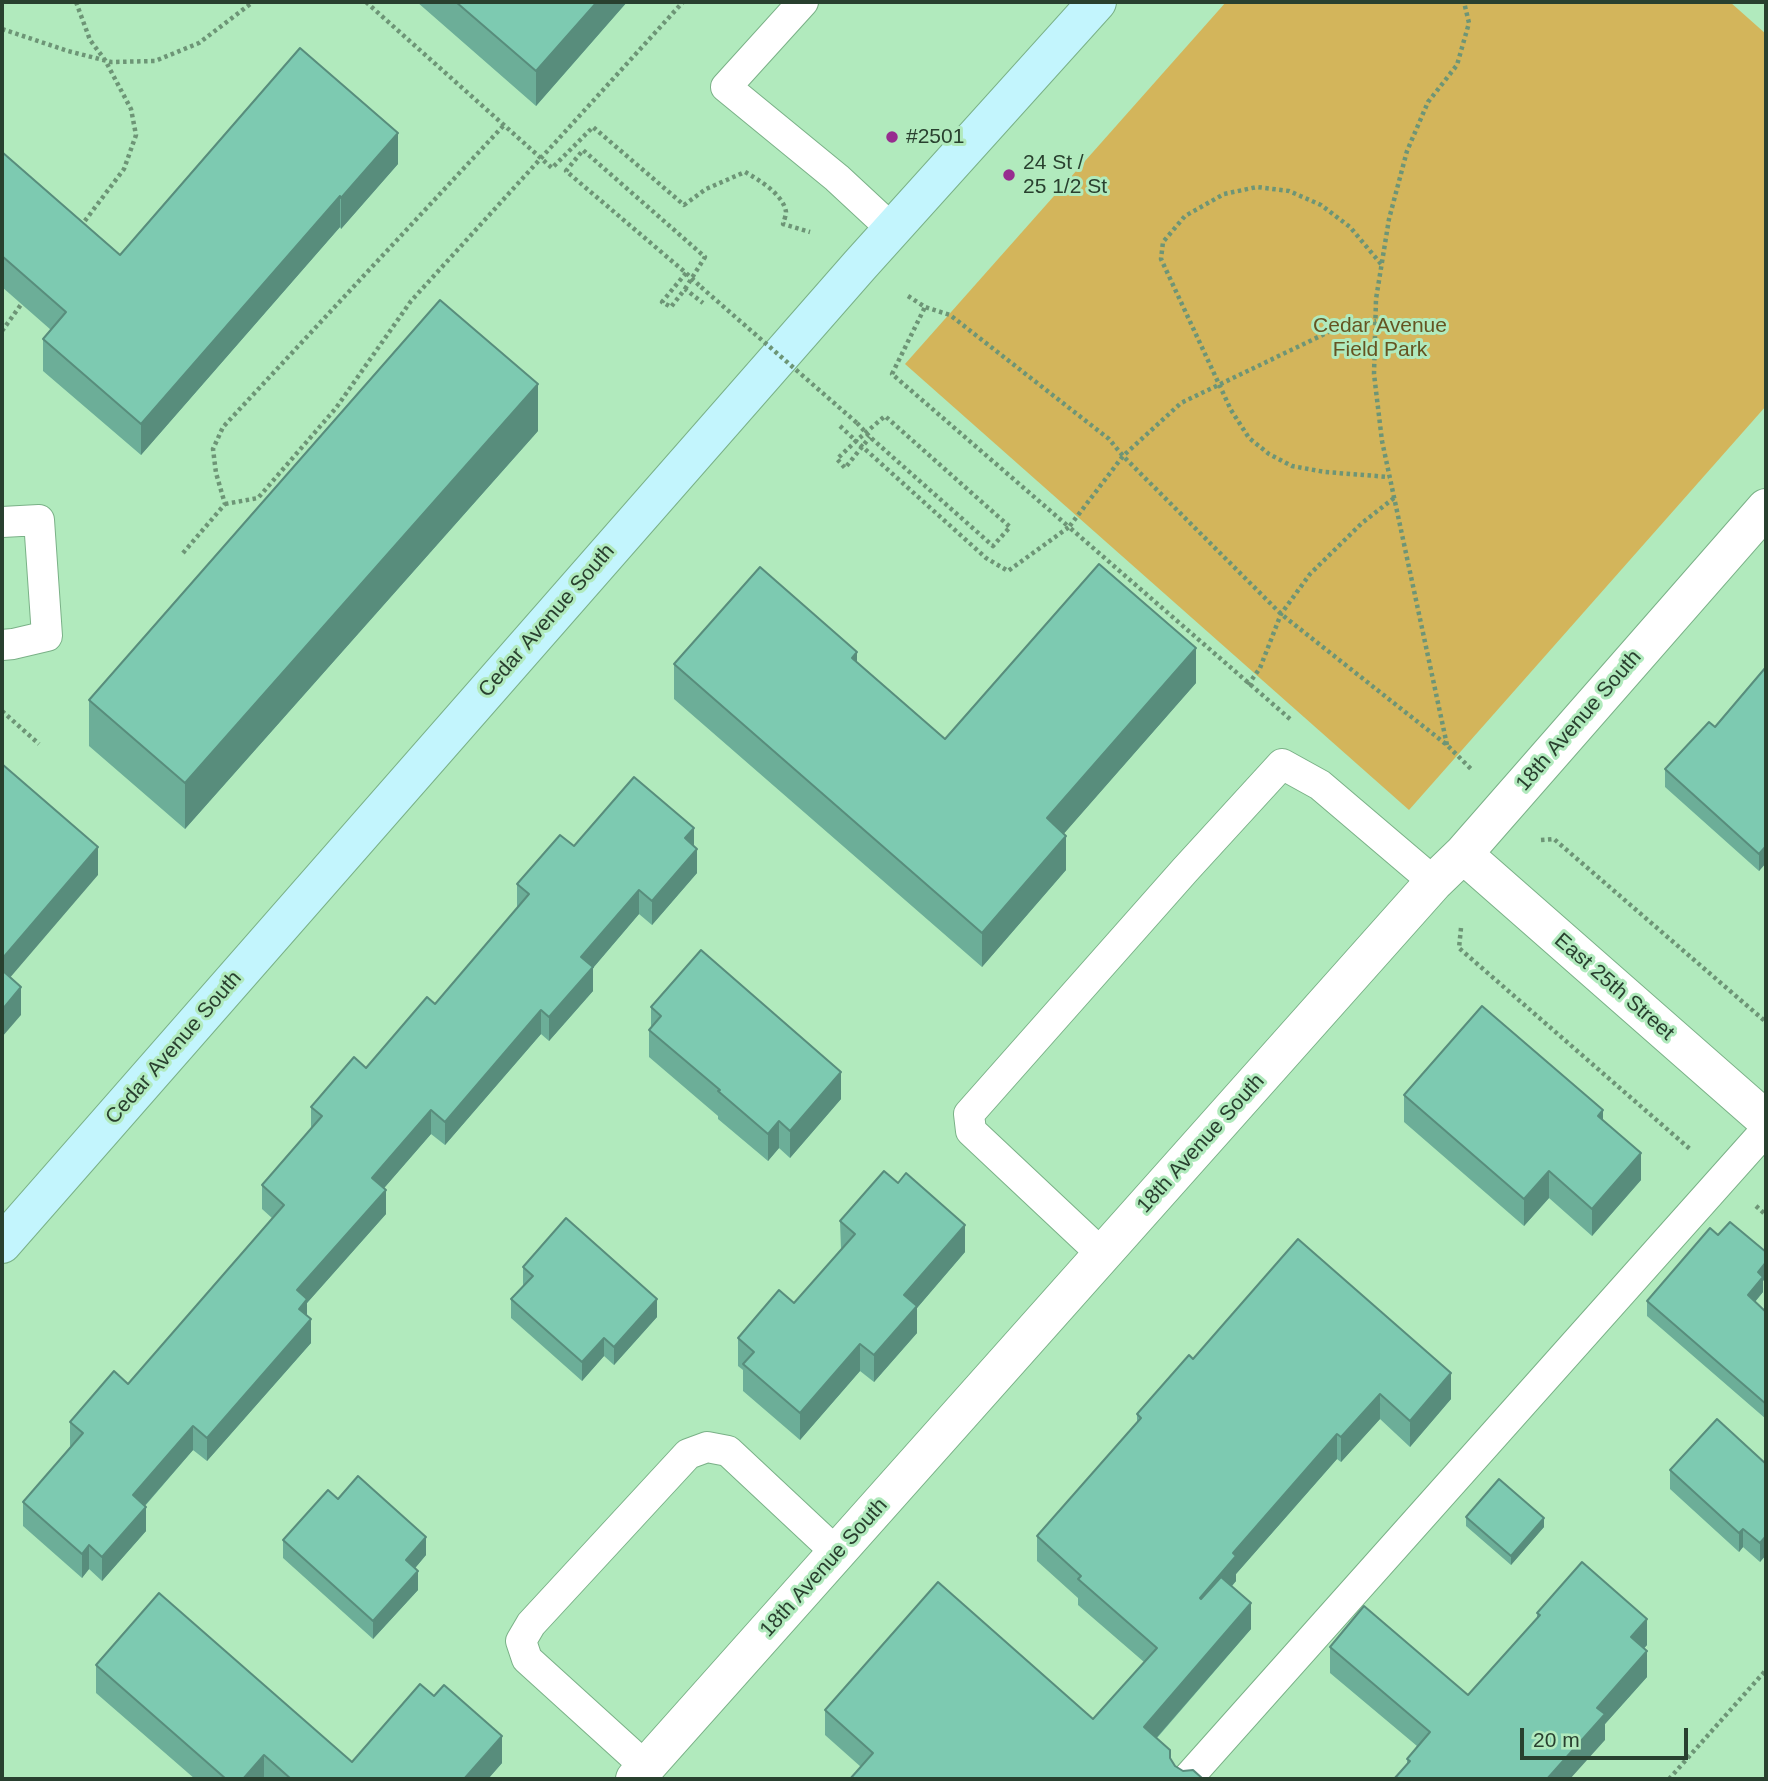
<!DOCTYPE html>
<style>
body{margin:0}
#map{position:relative;width:1768px;height:1781px;overflow:hidden;background:#b1eabd;font-family:Helvetica,sans-serif}
canvas{display:block}
.frame{position:absolute;inset:0;border:4px solid #29402f;pointer-events:none}
.scale{position:absolute;left:1520px;top:1728px;width:168px;height:32px;box-sizing:border-box;border:4px solid #29402f;border-top:0;padding-left:9px;font-size:21px;line-height:24px;white-space:nowrap;color:#29402f;-webkit-text-stroke:5px #b1eabd;paint-order:stroke}
</style>
<div id="map">
<canvas width="1768" height="1781"></canvas>
<div class="frame"></div>
<div class="scale">20 m</div>
</div>
<script>
const g = document.querySelector('canvas').getContext('2d');
g.lineJoin = 'round';
function fill(path, color) { g.fillStyle = color; g.fill(path, 'evenodd'); }
function strokePath(path, color, width, dash) { g.strokeStyle = color; g.lineWidth = width; g.lineCap = dash ? 'butt' : 'round'; g.setLineDash(dash || []); g.stroke(path); }
function label(font, color, halo, rows, align = 'center') {
  g.font = font + ' Helvetica,sans-serif'; g.lineWidth = 6; g.setLineDash([]); g.textBaseline = 'middle'; g.strokeStyle = halo; g.fillStyle = color; for (const [text, x, y, turn = 0] of rows) {
    g.save(); g.translate(x, y); g.rotate((+turn || 0) * Math.PI / 180); g.textAlign = isNaN(turn) ? turn : align; if (halo) g.strokeText(text, 0, 0); g.fillText(text, 0, 0); g.restore();
  }
}
fill(new Path2D(`
 M1226 2H1730L1766 34V406L1409 810 905 364Z`), '#d3b55b');
const lane = new Path2D(`
 M803 2 726 87 837 178 893 230
 M2 522 39 520 47 636 13 644 2 645
 M1103 1255 971 1131 969 1114 1185 870 1282 764 1320 785 1434 882
 M646 1767 527 1659 521 1641 531 1624 688 1454 707 1447 728 1451 837 1553
 M1187 1779 1766 1130`);
const street = new Path2D(`
 M1463 854 1766 1120
 M635 1779 1434 882 1463 854 1766 508`);
const secondary = new Path2D(`
 M2 1244 860 265 1097 2`);
strokePath(lane, '#7ab187', 32);
strokePath(street, '#7ab187', 40);
strokePath(secondary, '#7ab187', 40);
strokePath(new Path2D(`
 M76 2 90 40 105 60 131 109 136 135 124 169 81 226
 M366 2 552 168 593 127 684 205 706 189 745 172C758 179 784 195 786 212 786 215 784 221 783 224L810 232
 M2 29 68 51 111 62 155 61 199 43 253 2
 M1381 264 1350 227 1321 205 1289 191 1257 187 1224 194 1185 216 1163 242 1161 259 1231 410 1249 438 1269 454 1292 466 1325 472 1389 477
 M686 273 662 302 671 307 685 289 703 303
 M685 289 705 257 583 150 566 171 686 273 701 287
 M908 296 925 307 950 315 1109 439 1123 456 1281 614 1447 745 1471 769
 M2 331 25 299
 M857 423 870 437 993 546 1010 527 885 416 856 441 986 558 1008 571 1069 527 892 374 925 307
 M840 426 856 441 837 459 845 468 870 437
 M225 504 258 498 336 408 411 301 683 2
 M183 553 225 504 216 473 213 449 223 427 504 125
 M1248 685 1260 668 1281 614 1310 574 1362 523 1394 498
 M2 711 39 744
 M1290 719 1069 527 1123 456 1181 403 1339 327 1376 321
 M1447 745 1382 441 1374 374 1376 299 1389 219 1407 151 1428 102 1457 65 1469 23 1464 2
 M1541 840 1554 839 1766 1022
 M1461 928 1459 948 1691 1150
 M1756 1206 1766 1215
 M1669 1779 1766 1670`), '#6d9576', 4.5, [3.5, 3.5]);
strokePath(lane, '#fff', 30);
strokePath(street, '#fff', 38);
strokePath(secondary, '#c3f5fd', 38);
strokePath(new Path2D(`
 M701 287 857 423`), '#6d9576', 4.5, [3.5, 3.5]);
fill(new Path2D(`
 M417 2H627L536 106Z
 M2 127V152L120 255 398 164 341 229 340 227 141 455 43 371V339L51 330 2 287Z
 M538 431 185 829 89 746V700Z
 M857 662 945 739 1196 683 1064 833 1066 870 982 967 674 699V664Z
 M1766 667V863L1759 871 1665 787V769L1715 727Z
 M574 846H694L697 873 652 925 639 914 593 968V991L549 1041 541 1034 445 1145 431 1134 384 1188 386 1214 307 1303V1316L311 1343 207 1461 193 1450 145 1506 146 1531 102 1581 89 1569 82 1578 23 1526V1502L71 1447 70 1446V1422L128 1384 272 1218 262 1209V1185L311 1129V1107L366 1068 435 1004 517 908V884Z
 M651 1007 841 1099 790 1158 779 1148 768 1161 718 1119V1116L649 1057V1030L651 1027Z
 M1404 1095 1603 1120 1641 1180 1592 1236 1549 1198 1524 1226 1404 1122Z
 M840 1221 965 1252 917 1308V1333L874 1382 860 1371 800 1440 743 1391V1370L738 1366V1338L794 1303 841 1249Z
 M1718 1235 1766 1252V1277L1763 1281V1292L1755 1302 1766 1312V1419L1647 1316V1301Z
 M523 1267 657 1317 614 1365 604 1356 582 1381 511 1318V1299L523 1286Z
 M1193 1359 1451 1399 1410 1447 1380 1419 1341 1462 1337 1459 1236 1574V1581L1232 1586 1251 1629 1157 1738 1175 1766 1183 1771 861 1767 825 1735V1710L1093 1719 1144 1662 1078 1605V1598L1037 1561V1536L1137 1422V1414Z
 M1766 1464V1555L1760 1562 1743 1547 1739 1552 1670 1489V1470Z
 M338 1499 426 1555 415 1568 418 1590 373 1639 283 1558V1540Z
 M1466 1517 1544 1527 1511 1565 1466 1526Z
 M1537 1613 1647 1645 1644 1648 1647 1677 1605 1724V1740L1407 1765V1759L1417 1746 1330 1673V1647L1468 1695 1537 1618Z
 M96 1665 352 1762 502 1763 488 1779H195L96 1693Z`), '#6cae98');
fill(new Path2D(`
 M597 2H627L536 106V71Z
 M398 133V164L341 229V198Z
 M340 196V227L141 455V424Z
 M538 384V431L185 829V783Z
 M1196 648V683L1047 853V818Z
 M857 652V687L852 658Z
 M694 828V852L685 838Z
 M1066 836V870L982 967V933Z
 M1766 846V863L1759 871V854Z
 M98 847V875L2 987V959Z
 M697 849V873L652 925V901Z
 M639 890V914L593 968V991L549 1041V1017L581 957Z
 M21 987V1015L2 1037V1010Z
 M541 1010V1034L445 1145V1122Z
 M841 1072V1099L790 1158V1131Z
 M431 1110V1134L372 1202V1178Z
 M1603 1110V1138L1598 1116Z
 M779 1121V1148L768 1161V1134Z
 M1641 1153V1180L1592 1236V1209Z
 M1549 1171V1198L1524 1226V1199Z
 M386 1190V1214L307 1303V1323L299 1332 297 1290Z
 M965 1225V1252L917 1308V1333L874 1382V1355L904 1295Z
 M1766 1262V1277L1763 1281V1292L1748 1310V1295L1758 1272Z
 M657 1299V1317L614 1365V1347Z
 M311 1319V1343L207 1461V1438Z
 M604 1338V1356L582 1381V1362Z
 M860 1344V1371L800 1440V1413Z
 M1451 1373V1399L1410 1447V1421Z
 M1380 1394V1419L1341 1462V1437Z
 M193 1426V1450L133 1519V1495Z
 M1337 1434V1459L1236 1574V1581L1200 1623V1598L1233 1553Z
 M146 1507V1531L102 1581V1557Z
 M1544 1518V1527L1511 1565V1556Z
 M1743 1529V1547L1739 1552V1533Z
 M1766 1536V1555L1760 1562V1543Z
 M426 1537V1555L406 1579V1560Z
 M89 1545V1569L82 1578V1554Z
 M418 1571V1590L373 1639V1621Z
 M1251 1603V1629L1144 1752V1727Z
 M1647 1619V1645L1631 1663V1637Z
 M1647 1651V1677L1605 1724V1740L1570 1779H1547L1597 1708Z
 M502 1736V1763L488 1779H464Z
 M264 1755V1779H243Z`), '#588d7c');
const building = new Path2D(`
 M456 2H597L536 71Z
 M300 48 398 133 341 198 340 196 141 424 43 339 66 312 2 256V152L120 255Z
 M440 300 538 384 185 783 89 700Z
 M1099 564 1196 648 1047 818 1066 836 982 933 674 664 760 567 857 652 852 658 945 739Z
 M1766 667V846L1759 854 1665 769 1709 722 1715 727Z
 M2 764 98 847 2 959Z
 M634 777 694 828 685 838 697 849 652 901 639 890 581 957 593 967 549 1017 541 1010 445 1122 431 1110 372 1178 386 1190 297 1290 307 1299 299 1309 311 1319 207 1438 193 1426 133 1495 146 1507 102 1557 89 1545 82 1554 23 1502 83 1433 70 1422 114 1371 128 1384 284 1205 262 1185 322 1116 311 1107 354 1057 366 1068 427 997 435 1004 529 894 517 884 560 835 574 846Z
 M701 950 841 1072 790 1131 779 1121 768 1134 718 1091 720 1090 649 1030 661 1016 651 1007Z
 M2 970 21 987 2 1010Z
 M1482 1006 1603 1110 1598 1116 1641 1153 1592 1209 1549 1171 1524 1199 1404 1095Z
 M884 1171 898 1183 906 1173 965 1225 904 1295 917 1306 874 1355 860 1344 800 1413 743 1364 754 1352 738 1338 779 1290 794 1303 855 1234 840 1221Z
 M566 1218 657 1299 614 1347 604 1338 582 1362 511 1299 533 1276 523 1267Z
 M1730 1222 1766 1252V1262L1758 1272 1763 1277 1748 1295 1766 1312V1404L1647 1301 1710 1228 1718 1235Z
 M1298 1239 1451 1373 1410 1421 1380 1394 1341 1437 1337 1434 1233 1553 1236 1556 1200 1598 1201 1599 1221 1577 1251 1603 1144 1727 1170 1750V1758L1175 1766 1183 1771 1193 1770 1203 1779H850L873 1753 825 1710 938 1582 1093 1719 1157 1648 1078 1579 1081 1576 1037 1536 1141 1418 1137 1414 1189 1355 1193 1359Z
 M1717 1419 1766 1464V1536L1760 1543 1743 1529 1739 1533 1670 1470Z
 M358 1476 426 1537 406 1560 418 1571 373 1621 283 1540 328 1490 338 1499Z
 M1499 1479 1544 1518 1511 1556 1466 1517Z
 M1582 1562 1647 1619 1631 1637 1647 1651 1597 1708 1605 1714 1547 1779H1394L1410 1761 1407 1759 1430 1732 1330 1647 1364 1606 1468 1695 1540 1615 1537 1613Z
 M159 1593 352 1762 420 1684 434 1696 444 1685 502 1736 464 1779H291L264 1755 243 1779H226L96 1665Z`);
fill(building, '#7dcab1');
strokePath(building, '#588d7c', 2);
for (const [x, y, r, color] of [
 [892,137,7,"#972d8f"],
 [1009,175,7,"#972d8f"]
]) { const dot = new Path2D(); dot.arc(x, y, r, 0, 2 * Math.PI); g.fillStyle = color; g.fill(dot); strokePath(dot, '#b1eabd', 2.5); }
label('21px', '#29402f', '#b1eabd', [
 ["#2501",906,137],
 ["24 St /",1023,163],
 ["25 1/2 St",1023,187]
], 'left');
label('21px', '#655421', '#b1eabd', [
 ["Cedar Avenue",1380,326],
 ["Field Park",1380,350]
]);
label('21px', '#29402f', '#b1eabd', [
 ["Cedar Avenue South",547,621,-49],
 ["18th Avenue South",1579,721,-49],
 ["East 25th Street",1614,987,41],
 ["Cedar Avenue South",174,1048,-49],
 ["18th Avenue South",1201,1144,-48],
 ["18th Avenue South",824,1568,-48]
]);
</script>
